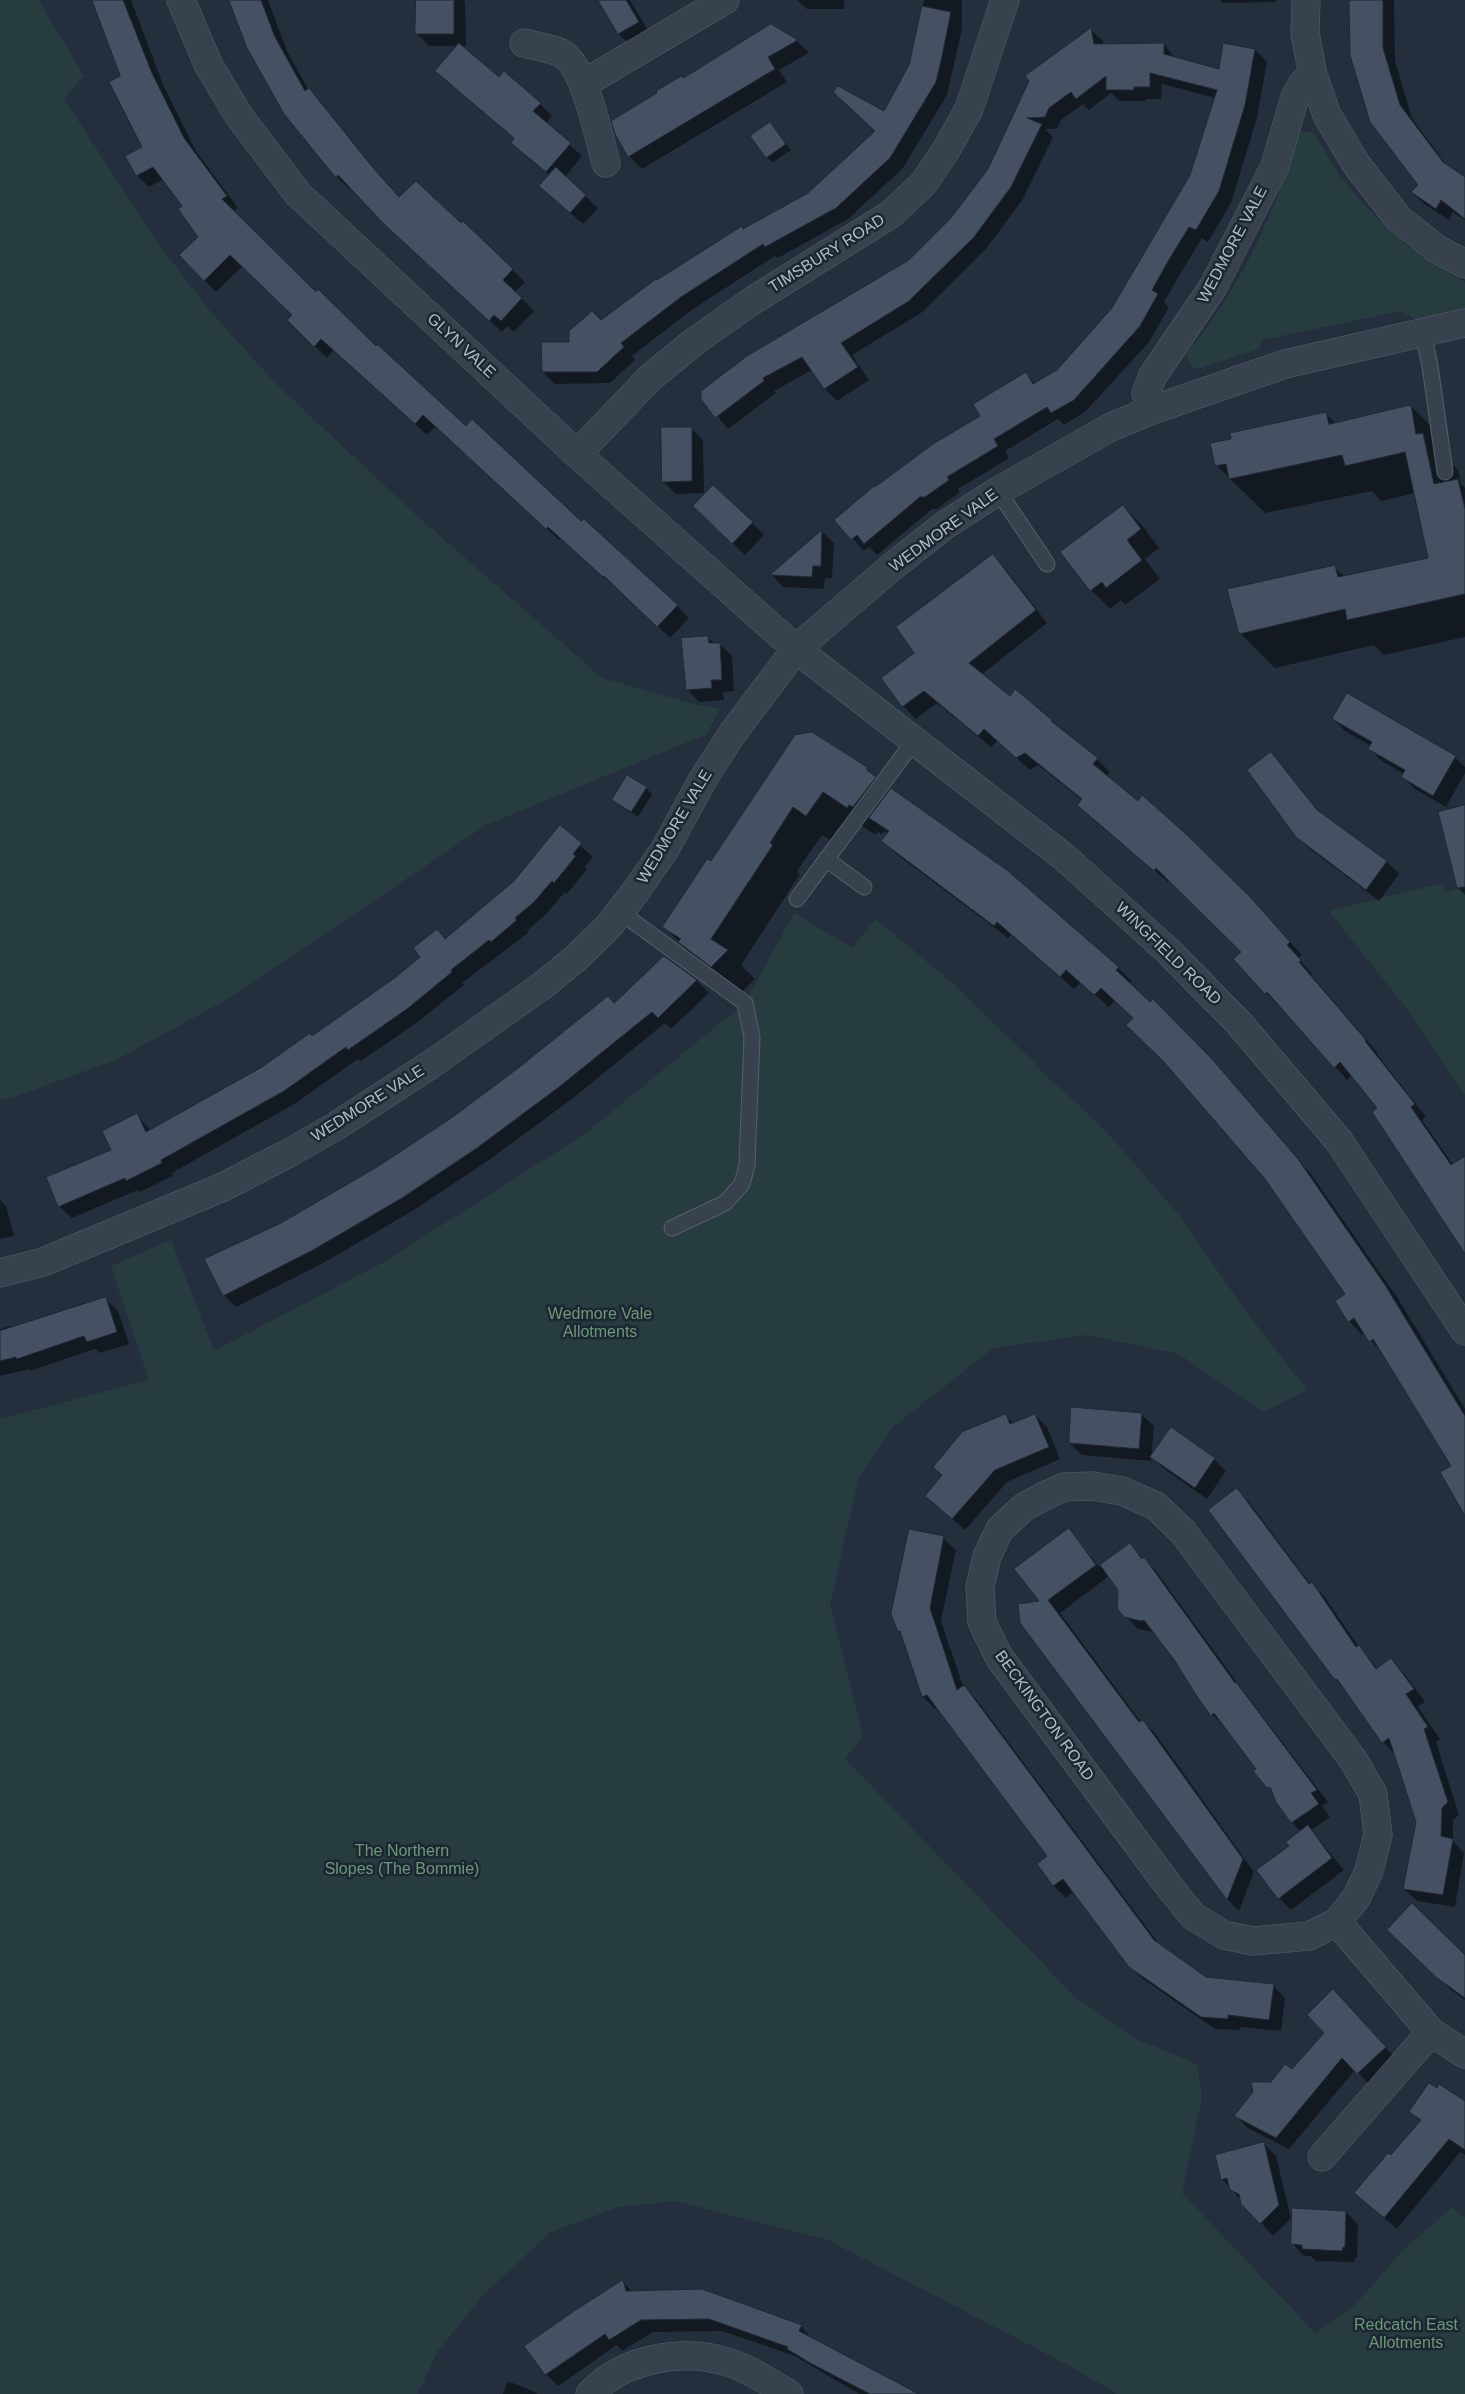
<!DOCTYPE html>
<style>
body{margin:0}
canvas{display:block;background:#242f3e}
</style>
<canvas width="1465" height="2394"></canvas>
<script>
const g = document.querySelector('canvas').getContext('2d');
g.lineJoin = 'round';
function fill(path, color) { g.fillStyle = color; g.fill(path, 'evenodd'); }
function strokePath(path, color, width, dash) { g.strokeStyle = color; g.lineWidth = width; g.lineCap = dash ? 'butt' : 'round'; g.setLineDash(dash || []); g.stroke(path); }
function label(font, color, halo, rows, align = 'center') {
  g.font = font + ' Arial,sans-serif'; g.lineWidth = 5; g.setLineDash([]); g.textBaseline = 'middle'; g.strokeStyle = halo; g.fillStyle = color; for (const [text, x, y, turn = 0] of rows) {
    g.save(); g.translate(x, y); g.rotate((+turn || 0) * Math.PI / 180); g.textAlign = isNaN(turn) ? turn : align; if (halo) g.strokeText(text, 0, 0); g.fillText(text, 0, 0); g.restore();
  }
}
fill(new Path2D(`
 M0 0H38L84 76 64 99 159 245 209 310 276 384 416 515 602 678 694 704 719 709 707 734 486 825 228 999 116 1060 19 1095 0 1100Z
 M1300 132H1313L1340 176 1366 207 1406 244 1465 283V312L1418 320 1401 311 1262 340 1259 349 1201 368 1192 367 1186 354C1225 309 1255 252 1277 198 1286 176 1290 153 1300 132Z
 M1443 883 1445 893 1465 886V1095L1411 1014 1329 911Z
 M794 913 852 948 876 919 951 982 1037 1065 1028 1076 1037 1067 1103 1128 1179 1215 1244 1309 1307 1390 1263 1412 1179 1354 1087 1335 993 1348 892 1428 858 1479 830 1605 863 1735 845 1759 1074 1996 1136 2039 1197 2064 1202 2098 1182 2193 1315 2333 1356 2304 1401 2252 1452 2207 1465 2217V2394H1117L1072 2367 828 2240 675 2201 619 2207 551 2232 484 2294 437 2352 418 2394H0V1419L149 1380 111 1266 171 1240 214 1351 386 1261 586 1133 736 1010 745 1003ZM440 1443 551 1488H550Z`), '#263c3f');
fill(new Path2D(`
 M94 0H131L164 87 196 151 238 208 233 212 316 294 376 348 466 427 677 606 689 618 670 638 617 587 616 588 561 538 559 540 436 426 427 435 334 350 327 358 288 320 293 315 243 266 216 292 180 255 200 237 184 206 164 179 149 187 137 175 144 148 122 77Z
 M230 0H268L287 51 309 91 386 183 400 198 461 224 463 222 525 282 515 292 534 311 514 332 507 326 502 332 398 236 351 187 349 189 337 177Z
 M417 0H463L465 2 466 46H461L499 79 504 73 540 104 552 116 546 123 582 156 565 177 598 208 583 224 553 198 550 176 513 143 515 139 437 71 458 46H429L416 33Z
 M599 0H630L650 34 631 46 619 34Z
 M797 0H844V9H807Z
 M924 0H962V29L947 95 903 168 848 219 778 258 775 256 693 309 632 356 635 360 610 383 555 384 543 372 570 344 657 282 808 194 877 131 910 65Z
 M1220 0H1276V2L1223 3Z
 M1351 0H1394L1395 61 1412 118 1448 167 1465 178V220L1453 212 1449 220 1424 204 1412 192 1419 185 1351 54Z
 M771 25 797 41 809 53 779 70 787 82 642 169 629 156 616 134 683 80Z
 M1091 30 1103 41V45L1164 44 1176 59 1220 71 1255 50 1267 62 1257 118 1231 203 1208 242 1202 238 1182 271 1164 302 1169 307 1149 342 1086 411 1064 425 1058 419 1005 451 1009 458 958 489 960 492 937 509H932L877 555 869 547 864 551 836 520 875 489 982 417 1025 374 1036 384 1057 371 1113 309 1191 176 1215 98 1162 84 1161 99H1145V101H1119L1111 93 1089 110 1083 104 1061 120 1057 129H1045L1053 137 1023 199 986 249 921 313 852 355 869 380 837 401 825 389 812 370 774 391 776 393 728 429 703 399 910 261 952 219Z
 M770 123 791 150 772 163 752 137Z
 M1411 406 1446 442 1449 461 1458 470 1461 484 1465 488V637L1384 655 1374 645 1275 668 1240 633 1334 567 1345 577 1429 559 1415 493 1381 501 1372 491 1265 513 1216 465 1233 439 1326 414 1336 423Z
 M691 428 703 440 704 493 676 494 663 481Z
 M695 506 752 523 764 535 745 555Z
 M1123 506 1142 525 1159 548 1145 559 1160 579 1125 605 1121 600 1110 609 1091 590Z
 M822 531 834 543 832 578H825L824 589 783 587 772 575Z
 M993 556 1005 568 1047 623 981 675 1011 698 1015 690 1097 759 1110 772 1106 776 1263 912 1302 955 1298 958 1312 974 1311 975 1378 1053 1377 1054 1426 1117 1422 1120 1465 1182V1251L1379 1108 1352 1075 1347 1080 1279 1004 1278 1005 1266 993 1242 952 1169 880 1168 882 1091 818 1079 805 1083 801 1038 765 1030 770 997 741 991 747 937 703 916 719 903 706 883 678 916 654Z
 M708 637 715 644H720L732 656 734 691 723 692 724 700 699 702 687 689Z
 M1333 719 1455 757 1465 767V773L1446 807 1415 789 1403 777 1404 774 1382 761 1370 749 1371 746 1345 731Z
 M796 737 866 768 890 792 1118 968 1132 981 1129 984 1150 1003 1153 1001 1224 1074 1311 1174 1399 1300 1465 1409V1513L1453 1466 1383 1355 1365 1333 1362 1335 1349 1321 1336 1302 1347 1294 1266 1178 1135 1019 1115 1000 1109 1007 1081 982 1074 989 1011 935 1008 938 896 854 883 841 888 834 884 831 882 834 878 832 876 835 851 819 835 843 822 835 797 871 800 874 741 965 755 979 740 994 707 970 664 927 711 863Z
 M1270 754 1322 816 1387 862 1399 874 1379 901 1310 849 1297 836Z
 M646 788 652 794 638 817 613 799Z
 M1465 808V895L1457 887 1439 813Z
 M560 827 593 857 585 867 587 869 567 894 565 892 546 914 527 931 528 933 462 983 464 985 419 1021 361 1061 358 1059 296 1103 172 1173 173 1176 140 1192 138 1190 72 1218 59 1206 113 1151 137 1115 151 1131 312 1037 397 978 422 957 437 931 446 940 515 882Z
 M664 957 697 981 709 993 671 1029 665 1023 572 1099 489 1160 414 1210 325 1262 236 1307 224 1295 281 1224 378 1168 451 1120 615 1004Z
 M0 1200 6 1206 14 1236 0 1239Z
 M106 1299 118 1311 129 1344 100 1353 95 1349 30 1371 29 1369 0 1376V1329L10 1326 13 1328Z
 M1141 1414 1154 1426 1151 1461 1082 1455 1070 1443Z
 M1005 1415 1014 1424 1035 1415 1047 1427 1060 1459 1007 1482 965 1530 926 1496Z
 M1152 1457 1214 1459 1226 1471 1207 1499 1164 1469Z
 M1237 1490 1249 1502 1311 1585 1312 1584 1324 1596 1359 1647 1378 1669 1391 1660 1403 1672 1425 1702 1418 1707 1440 1739 1436 1742 1459 1815 1453 1820V1841L1464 1853 1455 1907 1417 1901 1404 1889 1417 1821 1396 1755 1383 1742 1336 1679Z
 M1069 1530 1099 1567 1129 1545 1156 1571 1241 1688 1328 1802 1322 1806 1330 1817 1311 1830 1344 1870 1291 1910 1279 1898 1291 1846 1301 1832 1292 1822 1257 1769 1225 1726 1212 1715 1154 1632 1138 1629 1125 1616 1119 1589 1109 1576 1060 1613 1141 1722 1142 1721 1155 1733 1254 1872 1239 1911 1228 1900 1022 1623 1041 1602Z
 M943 1538 956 1550 941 1621 963 1686 976 1699 1160 1945 1205 1978 1273 1985 1285 1998 1281 2031 1240 2027V2030L1215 2029 1143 1979 1130 1966 1074 1891 1066 1898 1054 1886 1049 1857 938 1707 935 1709 923 1697 903 1635 899 1631Z
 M1400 1942 1465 1957V2000L1451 1990Z
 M1345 2003 1397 2060 1370 2085 1355 2070 1289 2149 1248 2128 1236 2116 1271 2083 1292 2071 1325 2033Z
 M1465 2103V2155L1460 2152 1397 2229 1355 2193 1391 2157 1421 2122 1411 2112Z
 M1264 2144 1276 2156 1291 2218 1273 2236 1222 2179Z
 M1346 2212 1358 2224 1357 2258H1354V2262L1316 2261 1311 2256H1304L1292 2243Z
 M623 2282 633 2292 704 2291 801 2326 812 2339 920 2394H859L795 2356 722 2331 653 2332 622 2351 617 2345 558 2386 546 2374 526 2346Z
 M508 2381 535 2392 537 2394H503Z`), '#0007');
const building = new Path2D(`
 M92 0H123L152 73 184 138 227 196 222 199 316 292 318 289 376 346 377 344 466 426 472 419 581 521 584 519 678 605 657 627 604 576 603 577 548 527 546 529 423 415 415 424 321 339 314 347 287 320 292 315 230 255 204 281 179 255 198 237 178 209 182 206 153 167 136 176 125 156 142 147 109 82 120 76Z
 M229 0H261L275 37 305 91 309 88 374 169 399 197 416 181 461 223 463 221 513 269 503 280 522 298 501 321 494 315 489 321 384 224 338 175 336 178 284 114 247 48Z
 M416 0H454V34H415Z
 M598 0H626L639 22 618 34Z
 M1351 0H1383V48L1400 105 1443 162 1465 177V219L1441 200 1436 209 1411 192 1418 185 1370 122 1350 55 1349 3Z
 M922 6 951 12 941 61 936 82 890 158 836 208 765 247 763 244 681 297 621 343 624 347 597 372H542L541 342H569V331L592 311 601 320 656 279 657 280 742 226 743 229 808 193 875 131 833 92 838 86 884 111 909 65Z
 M771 24 798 40 768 57 775 69 628 157 615 134 611 121 657 93 656 91 681 76 683 78Z
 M1091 28 1094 44 1164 43V54L1219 69 1223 43 1255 49 1245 105 1219 191 1196 230 1189 227 1170 258 1152 290 1158 294 1140 326 1074 400 1051 413 1047 407 994 439 998 446 947 477 949 480 925 497H920L864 544 857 535 851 540 834 520 874 486 875 487 933 444 980 416 973 404 1026 372 1033 384 1057 370 1112 308 1190 175 1217 90 1150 73V87H1134V90H1106V76L1076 99 1071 92 1049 108 1045 117 1027 118 1042 124 1011 187 974 237 909 301 841 343 858 367 824 389 802 357 763 378 764 381 715 418 701 399V391L747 356 909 260 951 218 988 169 1029 81 1025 76Z
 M459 43 499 77 504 71 541 103 533 111 571 143 546 172 511 143 514 138 435 71Z
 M770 122 786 144 766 158 750 136Z
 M556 167 586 195 570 213 539 186Z
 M1411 405 1416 434 1423 433 1434 484 1458 479 1465 509V594L1347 620 1345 609 1239 634 1227 589 1335 565 1338 577 1428 558 1405 452 1345 466 1342 455 1229 479 1226 464 1215 466 1210 443 1231 439 1230 433 1326 412 1329 424Z
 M661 427H692V481L662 482Z
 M713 485 753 522 732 544 693 506Z
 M1123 505 1141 529 1127 540 1142 560 1106 588 1102 582 1090 591 1060 552Z
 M822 530 821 566H813L812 577 770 575Z
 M993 554 1036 610 969 663 1010 696 1015 689 1052 720 1051 721 1098 758 1093 764 1138 801 1142 795 1186 834 1251 898 1290 942 1287 945 1301 960 1299 962 1366 1040 1365 1041 1415 1104 1411 1107 1451 1165 1465 1156V1254L1372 1112 1377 1108 1340 1062 1334 1068 1267 992 1265 994 1233 959 1241 952 1156 868 1154 871 1077 805 1082 799 1025 753 1016 758 984 729 978 736 924 691 902 707 881 678 914 653 896 627Z
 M708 636 709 643H720L722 680H711L712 688 686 690 681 638Z
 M1347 693 1456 756 1433 796 1401 777 1405 770 1368 749 1372 742 1332 719Z
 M812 732 867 767V770L876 777 853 807 849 805 847 808 823 792 806 816 793 807 770 843 773 845 711 939 728 950 711 967 678 942 681 939 662 927 707 859 711 861 795 735Z
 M1271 752 1317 810 1387 861 1366 890 1296 837 1247 770Z
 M627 775 647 787 631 812 612 800Z
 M891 788 1008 871 1119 967 1116 970 1150 1002 1153 999 1211 1058 1298 1159 1385 1285 1465 1416V1516L1440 1472 1451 1466 1373 1339 1369 1342 1354 1318 1348 1322 1335 1301 1345 1294 1265 1179 1164 1062 1126 1025 1133 1018 1101 988 1094 995 1066 970 1060 977 997 922 994 926 881 841 889 831 869 818Z
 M1465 805V887L1457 888 1438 812Z
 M560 825 582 843 573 854 576 856 554 883 552 881 534 902 515 918 517 920 491 942 489 940 451 970 452 972 407 1009 348 1050 346 1047 284 1091 161 1160 162 1163 126 1181 125 1178 58 1207 46 1177 111 1150 102 1131 137 1113 146 1132 262 1067 310 1033 312 1036 396 977 420 957 413 948 437 929 445 939 514 881Z
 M664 956 697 980 658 1018 652 1012 559 1087 477 1148 402 1198 313 1250 223 1296 204 1259 281 1223 377 1167 450 1119 517 1069 608 996 614 1003Z
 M106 1297 117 1332 87 1342 84 1336 17 1359 16 1357 0 1361V1331Z
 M1071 1407 1142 1413 1139 1449 1069 1443Z
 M1006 1414 1010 1424 1035 1414 1049 1447 995 1470 952 1519 925 1496 942 1475 933 1467 962 1432Z
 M1171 1427 1215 1458 1195 1488 1150 1457Z
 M1237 1488 1309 1584 1312 1582 1356 1647 1359 1645 1376 1669 1391 1658 1414 1689 1406 1694 1428 1727 1424 1729 1448 1802 1442 1808 1441 1836 1453 1839 1443 1895 1403 1889 1416 1822 1389 1738 1382 1743 1337 1679 1335 1680 1208 1510Z
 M1069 1528 1096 1565 1048 1600 1139 1722 1143 1720 1243 1859 1227 1900 1020 1623 1018 1604 1039 1601 1014 1569Z
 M909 1529 944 1536 930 1608 957 1690 964 1685 1154 1940 1206 1977 1274 1984 1269 2020 1228 2015V2019L1201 2017 1129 1967 1063 1879 1053 1886 1037 1864 1047 1856 927 1695 922 1697 900 1631 898 1632 891 1614Z
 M1130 1543 1142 1559 1144 1557 1235 1683 1236 1682 1317 1790 1311 1793 1319 1804 1291 1823 1276 1802 1270 1787 1267 1788 1253 1771 1256 1769 1214 1713 1211 1716 1196 1695 1175 1661 1144 1620 1141 1621 1124 1617 1117 1608 1118 1590 1100 1565Z
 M1308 1825 1332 1858 1278 1899 1256 1870 1289 1846 1286 1842Z
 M1412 1903 1465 1955V1998L1437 1978 1387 1930Z
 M1333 1989 1386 2047 1357 2074 1342 2058 1276 2138 1234 2116 1253 2092 1251 2082H1271L1285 2064 1292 2069 1324 2033 1307 2015Z
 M1429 2083 1437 2088 1439 2084 1465 2101V2150L1449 2139 1384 2218 1354 2193 1388 2153 1391 2155 1421 2120 1409 2112Z
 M1264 2142 1279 2205 1260 2224 1241 2204 1239 2194 1230 2190 1227 2178 1221 2180 1215 2155Z
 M1292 2208 1346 2211 1345 2247H1343L1342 2251 1302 2249V2245L1291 2244Z
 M623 2280 626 2291 702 2289 802 2325 799 2331 919 2394H870L812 2364 787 2349 788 2347 709 2319 641 2320 609 2340 605 2334 545 2375 524 2346 574 2311Z`);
fill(building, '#455162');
strokePath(building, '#1f2835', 1);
const service = new Path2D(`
 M1423 332 1430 366 1445 472
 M998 491 1047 564
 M826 859 864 887
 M797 899 914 741
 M620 912 745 1003 752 1037 747 1165 742 1184 725 1203 672 1228`);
const minor = new Path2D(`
 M181 0 208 64 239 116 298 194 577 454 796 649 1064 857 1167 950 1238 1022 1339 1141 1465 1331
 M1306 0 1305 33 1313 75 1327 115 1356 164 1398 218 1437 249 1465 264
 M524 43C535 46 550 48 561 53 585 65 599 138 606 163
 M583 84 725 0
 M1152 410 1146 394 1152 377 1213 287 1275 166 1295 97 1303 83 1313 75
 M577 454 651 377 695 341 752 301 891 214 923 184 946 150 969 109 1005 0
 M1092 1486 1122 1491 1156 1506 1183 1532 1354 1761 1373 1794 1378 1835 1369 1871 1356 1898 1337 1922 1309 1936 1253 1941 1224 1935 1193 1916 1168 1885 999 1657 982 1622 980 1587 987 1556 1000 1529 1024 1507 1044 1496 1064 1487Z
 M1337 1922 1431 2032 1465 2054
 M1322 2157 1431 2032
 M590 2394C624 2358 682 2348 728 2362 750 2369 770 2383 789 2394`);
const tertiary = new Path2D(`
 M0 1273 43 1262 223 1187 289 1153 336 1126 430 1065 542 986 575 959 608 927 636 891 665 849 703 779 732 734 796 649 894 565 945 525 998 491 1111 427 1152 410 1285 364 1465 323`);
strokePath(service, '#565f6c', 17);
strokePath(minor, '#565f6c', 29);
strokePath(tertiary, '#565f6c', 29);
strokePath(service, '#38414e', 15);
strokePath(minor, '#38414e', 28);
strokePath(tertiary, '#38414e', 28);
label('16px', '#b4bcc9', '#1d2633', [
 ["WEDMORE VALE",1233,245,-62],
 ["TIMSBURY ROAD",827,254,-32],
 ["GLYN VALE",461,346,43],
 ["WEDMORE VALE",944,531,-36],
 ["WEDMORE VALE",675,827,-59],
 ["WINGFIELD ROAD",1168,954,44],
 ["WEDMORE VALE",368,1104,-32],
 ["BECKINGTON ROAD",1044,1716,54]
]);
label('16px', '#6b9a76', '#1d2633', [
 ["Wedmore Vale",600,1315],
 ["Allotments",600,1333],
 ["The Northern",402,1852],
 ["Slopes (The Bommie)",402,1870],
 ["Redcatch East",1406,2326],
 ["Allotments",1406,2344]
]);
</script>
